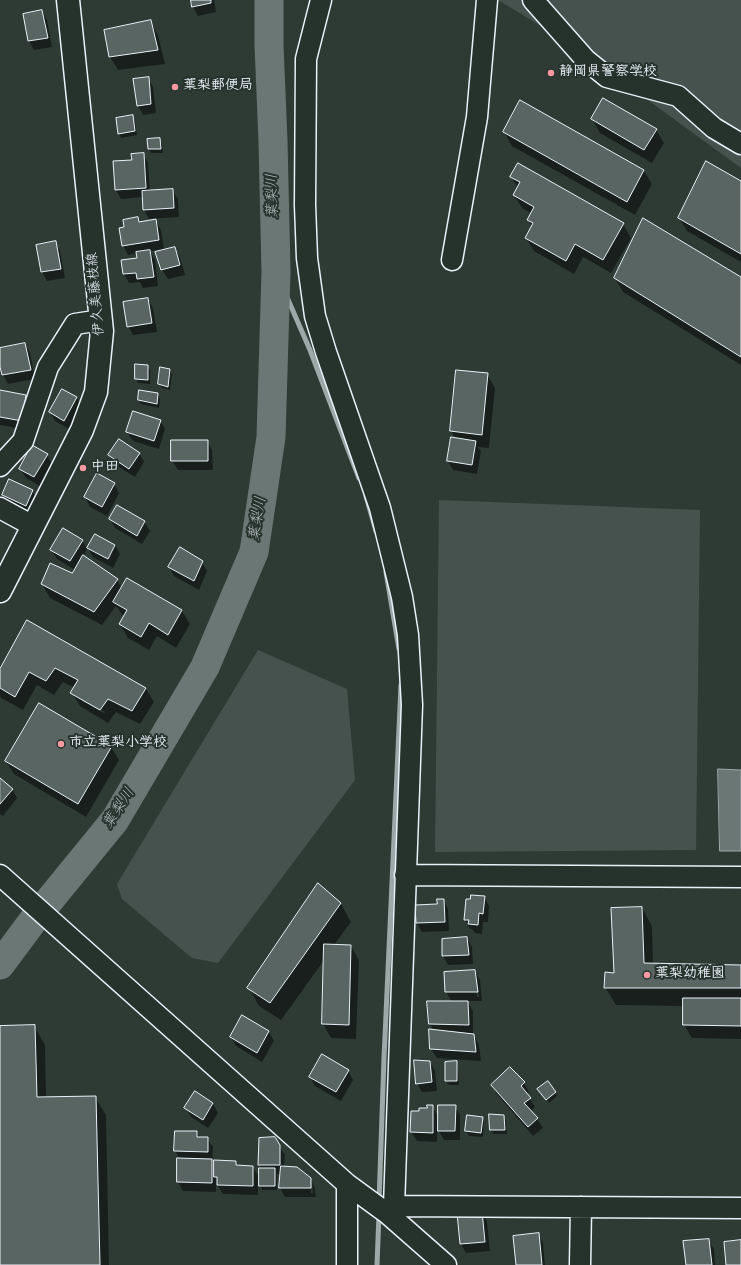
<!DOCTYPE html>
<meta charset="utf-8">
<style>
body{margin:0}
canvas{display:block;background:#2e3b35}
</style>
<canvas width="741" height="1265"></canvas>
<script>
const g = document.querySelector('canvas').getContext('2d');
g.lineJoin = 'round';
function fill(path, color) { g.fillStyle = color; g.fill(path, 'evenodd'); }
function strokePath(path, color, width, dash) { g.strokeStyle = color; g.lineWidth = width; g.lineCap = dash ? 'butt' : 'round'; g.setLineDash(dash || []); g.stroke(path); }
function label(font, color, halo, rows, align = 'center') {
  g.font = font + ' Kalam,"Klee One",sans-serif'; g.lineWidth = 4; g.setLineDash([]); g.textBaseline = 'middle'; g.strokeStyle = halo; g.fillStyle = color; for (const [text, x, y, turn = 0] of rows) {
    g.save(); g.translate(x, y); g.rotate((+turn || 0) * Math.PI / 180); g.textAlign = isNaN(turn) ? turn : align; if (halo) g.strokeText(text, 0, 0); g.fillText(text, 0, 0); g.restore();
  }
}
fill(new Path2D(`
 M498 0H741V168L574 46Z
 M439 500 700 510 696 850 435 852Z
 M258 650 347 689 355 780 218 963 192 958 122 899 117 884Z`), '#45524e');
const water = new Path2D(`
 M718 769 741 770V851H720Z`);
fill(water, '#6b7775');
strokePath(water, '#9da8a9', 1);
fill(new Path2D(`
 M192 0H214L216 12 198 16 193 7Z
 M42 11 47 20 52 47 34 50 29 41Z
 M150 21 158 35 165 64 118 70 110 57Z
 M148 78 153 87 156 113 143 115 138 106Z
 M132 116 135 121 137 135 121 138 119 133Z
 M592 119 656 130 664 143 652 163 600 133Z
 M504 132 644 171 652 184 635 215 512 146Z
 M148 140H160L162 144 163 153H151L149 149Z
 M143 154 148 163 150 192 172 190 178 199 179 217 149 219 144 210 143 197 121 199 116 190 133 161Z
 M511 177 623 224 631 238 611 273 583 257 574 274 534 251 526 238 532 227 528 220 532 214 522 208 514 195 518 188Z
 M741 182V262L687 231 679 218Z
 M138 218 140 223 156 221 161 230 164 249 150 251 155 260 158 286 143 288 140 282 129 283 124 274 122 261 138 258 137 253 128 255 123 245 125 228Z
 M55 242 60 251 65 278 47 281 42 272Z
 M174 248 180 257 185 275 168 279 162 270 157 253Z
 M615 278H741V365L623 292Z
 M148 299 153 308 157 332 133 335 128 326Z
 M25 344 30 353 35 379 8 384 3 375 0 362V349Z
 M147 366 150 370V384L138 383 136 379Z
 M169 370 172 374 170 390 162 388 159 384Z
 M487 374 495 388 489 448 478 447 481 451 477 474 453 470 448 461 455 438 451 431Z
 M62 390 77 398 82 407 69 429 55 421 50 412Z
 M0 391 26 396 31 405 27 430 0 425Z
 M157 394 160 399 159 408 141 404 139 400Z
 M160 420 165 429 159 449 133 441 127 432Z
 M207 441 212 450 213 470H178L172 461Z
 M139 453 144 462 135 477 114 464 109 455Z
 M47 455 52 464 40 486 26 478 20 469Z
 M97 475 114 484 119 493 107 516 90 507 85 497Z
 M32 491 38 500 31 515 8 504 3 495Z
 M110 519 144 522 150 531 142 544 115 528Z
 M82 540 87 549 83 557 117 580 122 589 128 579 182 611 190 624 176 648 157 636 149 650 128 638 120 624 124 617 116 606 102 625 50 598 42 584 72 574 75 570 57 559 51 550Z
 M115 545 120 554 113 568 93 557 88 548Z
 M202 562 207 571 199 590 174 576 169 567Z
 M27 621 146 689 154 702 140 724 116 712 108 723 80 706 72 693 75 688 63 682 54 695 37 685 23 710 1 698 0 695V672ZM82 698 105 712 104 713 82 701Z
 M111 747 119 760 86 817 14 774 6 761Z
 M0 779 12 789 17 798 3 816 0 814Z
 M318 884 341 904 351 922 334 945 351 946 359 960 356 1039 331 1038 323 1024 325 959 281 1020 259 1006 249 988Z
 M484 897 489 906 488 922H483L482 934 475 933 472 929H470L465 920Z
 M443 900 448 909 449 931 422 932 417 923Z
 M642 908 652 926 653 964 741 966V1039L692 1038 684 1025V1006L616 1005 605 987 615 974Z
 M467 938 472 947 473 964 448 965 443 956V939Z
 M474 971 480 980 482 1001H467L473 1011V1034L479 1045 481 1061 437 1058 431 1049 434 1031 430 1024 429 1002H452L446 992ZM475 979H477L479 997H477Z
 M243 1017 269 1032 274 1041 262 1062 236 1046 231 1037Z
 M34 1026 45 1045 46 1098 95 1097 106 1115 109 1265H0V1027Z
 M430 1062 435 1071 437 1091 422 1092 417 1083Z
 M456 1062 458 1066 459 1085H449L446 1081Z
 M510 1068 524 1083 529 1092 527 1094 535 1107 531 1111 537 1119 543 1128 533 1136 497 1094 492 1085Z
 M348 1071 353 1080 341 1101 315 1086 310 1077Z
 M555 1092 557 1096 549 1103 541 1093Z
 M195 1093 213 1104 218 1113 208 1128 191 1117 186 1108Z
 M432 1106 439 1118 455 1106 460 1115V1140H444L437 1128V1142L417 1141 411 1132 412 1112H420Z
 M490 1115 503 1116 506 1120 507 1134H493L491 1130Z
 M468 1116 482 1118 484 1122 483 1137 469 1136 466 1131Z
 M197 1132 200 1138H207L213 1147 212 1161 215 1166 235 1162 238 1166 253 1167 260 1179 262 1169 259 1164 279 1146 285 1155 284 1167 310 1178 315 1188 316 1197H285L280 1188 281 1174H277V1190H262L258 1182V1195L223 1194 216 1183V1192L183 1191 178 1182V1159H180L175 1151ZM310 1182H312L313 1193H311Z
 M482 1212 487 1221 490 1251 466 1253 461 1244 458 1214Z
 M538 1234 543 1243 545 1265H517Z
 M708 1240 714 1249 715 1265H687Z`), '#0007');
strokePath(new Path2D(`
 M276 272 310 350 359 478
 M366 496 376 531
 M386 572 399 649
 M379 1202 384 1058 401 685
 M377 1265 379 1214`), '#9da8a9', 5);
strokePath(new Path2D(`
 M0 965 35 918 115 820 205 667 254 552 271 437 276 272 273 141 269 45V0`), '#6b7775', 29);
const building = new Path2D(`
 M191 0H211V3L192 7Z
 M42 10 48 38 28 41 23 14Z
 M151 20 158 50 109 57 104 30Z
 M149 77 151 104 137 106 133 79Z
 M603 98 657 129 644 150 591 119Z
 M520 100 644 170 627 202 503 132Z
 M133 115 135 131 118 134 116 118Z
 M160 138 161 149H148L147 139Z
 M144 153 146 188 115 190 113 161 132 160 131 154Z
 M706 161 741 181V254L678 218Z
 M518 163 624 223 603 260 575 244 566 261 525 238 533 223 527 220 534 207 513 195 520 182 510 177Z
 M173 189 174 208 143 210 142 191Z
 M138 217 139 222 156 219 159 240 122 246 119 228 124 227 123 220Z
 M643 218 741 277V357L614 278Z
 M56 241 61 269 41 272 36 245Z
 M175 247 180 265 161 270 155 252Z
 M150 250 154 277 137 279 136 273 123 274 121 260 137 258 136 252Z
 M148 298 152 323 127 327 123 302Z
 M25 343 31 370 2 375 0 367V348Z
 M135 364 148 365V380L135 379Z
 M160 367 170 369 168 387 158 384Z
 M456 370 488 373 482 435 450 431Z
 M62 389 77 397 64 421 49 412Z
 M0 390 26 395 22 421 0 417Z
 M139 390 158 393 157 404 138 400Z
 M133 411 161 420 154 441 126 432Z
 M451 437 476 441 472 465 447 461Z
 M119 439 140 453 129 469 108 455Z
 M171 440H208V461H171Z
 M32 445 48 454 34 477 19 469Z
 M97 473 115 483 102 507 84 497Z
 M9 479 33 490 26 506 2 495Z
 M117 505 145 521 137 536 109 519Z
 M63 528 83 540 70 561 50 550Z
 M95 534 115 545 108 559 87 548Z
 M180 547 203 561 194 581 168 567Z
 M83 555 118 579 94 612 41 584 50 563 72 573Z
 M127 578 182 610 168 635 149 623 141 637 119 624 127 610 113 602Z
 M27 620 146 688 132 711 108 699 100 710 70 693 78 680 55 668 46 681 29 672 15 697 0 688V669Z
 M39 703 112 746 78 804 5 761Z
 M0 778 13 789 0 804Z
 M318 883 341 903 270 1003 247 988Z
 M471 895 485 896 483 914 479 913 478 925 468 924 469 920H464L466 899H470Z
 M437 899H444L445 922 416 923 415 905 437 904Z
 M642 907 644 963 741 965V988H604L605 972 614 973 611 908Z
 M467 937 469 955 442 956V939Z
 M324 944 351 945 349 1025 322 1024Z
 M475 970 478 992H445L444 972Z
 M683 998H741V1026L683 1025Z
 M427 1001H468L469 1025 429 1024Z
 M242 1015 269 1031 257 1053 230 1037Z
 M35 1025 37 1097 96 1096 100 1265H0V1026Z
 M429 1029 474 1034 476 1052 430 1049Z
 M322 1054 349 1070 336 1092 309 1077Z
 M414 1060 430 1061 432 1082 416 1084Z
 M457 1061V1081H445V1062Z
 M510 1067 525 1082 521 1086 531 1098 524 1103 538 1118 528 1127 491 1085Z
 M548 1081 556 1092 546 1100 537 1089Z
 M195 1091 213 1103 203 1120 184 1108Z
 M427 1105H433V1133L410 1132 411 1111H419V1108H427Z
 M438 1105H456L455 1131H438Z
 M489 1114 504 1115 505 1130H490Z
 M467 1115 483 1117 481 1133 465 1131Z
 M175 1131H197V1137H208V1152L174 1151Z
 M275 1137 280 1145V1165H258L259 1138Z
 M177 1158 212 1159V1183L177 1182Z
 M214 1160 236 1161V1165L253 1166V1186L217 1185V1177H214Z
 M281 1166 297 1167 311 1178V1188H279Z
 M259 1168H275V1186H259Z
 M482 1211 485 1242 460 1244 457 1213Z
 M539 1233 542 1265H516L513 1236Z
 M709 1239 712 1265H686L683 1241Z
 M741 1240V1265H726L724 1242Z`);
fill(building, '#596563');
strokePath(building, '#e8f1f8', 1);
const minor = new Path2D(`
 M321 0 306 59 305 205 307 258 315 316 326 352 380 508 402 597 408 635 412 705 394 1206 388 1214
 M533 0 586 60 607 77 678 96 714 128 741 144
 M452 260 477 117 487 0
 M0 466 23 441 48 367 75 324 101 320
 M0 508 33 526
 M0 875 347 1184 388 1214 446 1265
 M405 875 741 877
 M394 1206 741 1208
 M347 1265V1184
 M580 1265 581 1207`);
const major = new Path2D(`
 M0 591 82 430 96 392 102 331 68 0`);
strokePath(minor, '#e8f1f8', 23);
strokePath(major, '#e8f1f8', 25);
strokePath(minor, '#26332d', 20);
strokePath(major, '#26332d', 22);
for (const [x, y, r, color] of [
 [551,73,4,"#ff9aa2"],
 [175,87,4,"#ff9aa2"],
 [83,468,4,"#ff9aa2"],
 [61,744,4,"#ff9aa2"],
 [647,975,4,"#ff9aa2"]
]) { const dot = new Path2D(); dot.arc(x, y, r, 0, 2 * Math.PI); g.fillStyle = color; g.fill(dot); strokePath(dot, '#26332d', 1.5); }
label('bold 14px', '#e8f1f8', '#26332d', [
 ["静岡県警察学校",559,73],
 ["葉梨郵便局",183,87],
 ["中田",91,468],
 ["市立葉梨小学校",69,744],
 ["葉梨幼稚園",655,975]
], 'left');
label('14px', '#e8f1f8', '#26332d', [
 ["伊久美藤枝線",97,294,-95]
]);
label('italic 15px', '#b0babd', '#26332d', [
 ["葉梨川",274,196,-91],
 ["葉梨川",259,519,-81],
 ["葉梨川",120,809,-57]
]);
</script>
